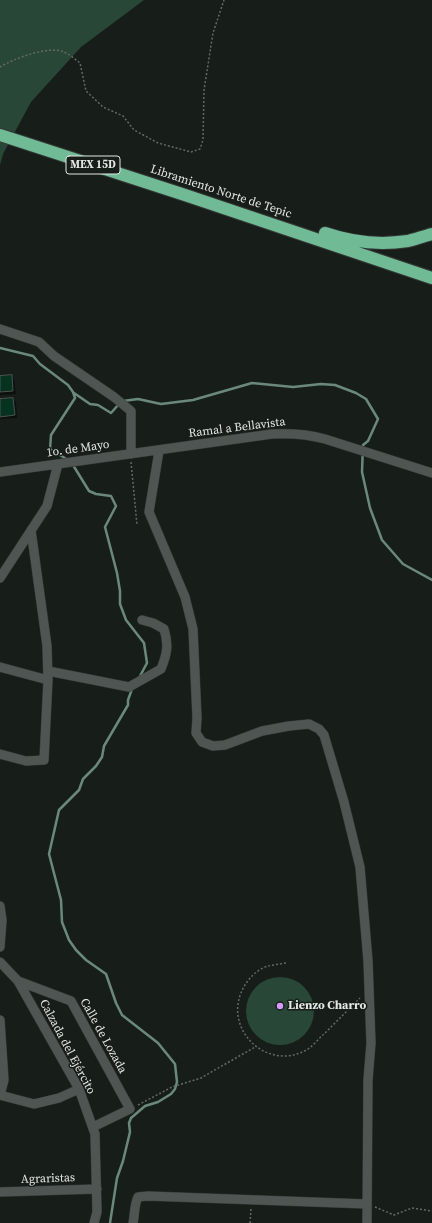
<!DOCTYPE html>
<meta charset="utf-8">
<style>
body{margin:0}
canvas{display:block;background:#171d19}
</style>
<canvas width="432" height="1223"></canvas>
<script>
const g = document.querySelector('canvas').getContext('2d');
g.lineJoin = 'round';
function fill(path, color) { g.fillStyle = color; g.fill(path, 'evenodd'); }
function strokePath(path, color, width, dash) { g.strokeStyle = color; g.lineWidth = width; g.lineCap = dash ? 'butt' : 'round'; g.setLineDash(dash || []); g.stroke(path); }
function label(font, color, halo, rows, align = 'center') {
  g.font = font + ' "Source Serif 4",serif'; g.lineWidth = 3; g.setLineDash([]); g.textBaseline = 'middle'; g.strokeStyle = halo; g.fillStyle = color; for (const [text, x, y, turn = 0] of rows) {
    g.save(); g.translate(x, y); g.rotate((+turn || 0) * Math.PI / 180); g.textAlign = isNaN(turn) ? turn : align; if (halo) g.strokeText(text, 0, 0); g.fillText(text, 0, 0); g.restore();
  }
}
fill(new Path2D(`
 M0 0H144L81 47 31 102 3 154 0 165Z
 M246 1011a34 34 0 1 1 68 0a34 34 0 1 1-68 0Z`), '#284737');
fill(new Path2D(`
 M12 376 14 379 16 394 0 395V377Z
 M13 399 16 402 17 418 0 419V400Z`), '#0007');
strokePath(new Path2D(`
 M0 348 33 356 40 364 68 385 73 392 75 398 51 435 50 449 68 460
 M74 393 90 404 98 405 111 413 119 404
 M123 401 138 399 161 404 193 400 252 383 293 387 321 384 335 385 356 393 366 399 378 419 368 441 363 445 362 472 370 508 382 540 403 564 432 580
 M73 465 89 491 96 494 111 496 116 506 105 527 117 573 120 591V604L126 620 144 643 147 663 139 678
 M110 1223 117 1178 123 1161 130 1132 129 1123 131 1118 145 1106 158 1102 171 1094 175 1089 177 1082 175 1064 158 1043 122 1015 116 1003 106 974 86 960 76 950 69 940 62 922 61 900 49 854 59 810 79 790 83 779 96 766 102 757 104 746 128 705V700L132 689`), '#6b897a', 2.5);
const building = new Path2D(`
 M12 375 13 391 0 392V376Z
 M13 398 15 415 0 417V399Z`);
fill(building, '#063220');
strokePath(building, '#4c534f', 1);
const minor = new Path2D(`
 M0 329 39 342 54 356 114 397 131 411V454
 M159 451 149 512 185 597 193 629 197 718 196 733 202 742 213 746 225 745 262 731 289 726 309 724 319 729 324 735 344 802 360 867 368 961 371 1043 368 1080 367 1223
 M0 472 272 434C291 433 307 434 325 439L432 473
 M0 578 47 506 58 464
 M0 667 48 680
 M48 671 129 687 161 669C167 654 169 645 164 629L153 623 142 620
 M0 754 26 761 44 760 48 680 47 646 31 530
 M0 906 2 920 0 947
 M0 962 18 981 79 1089 95 1134 97 1212 94 1223
 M18 981 71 1001 130 1109 93 1127
 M0 1020 4 1080 0 1095
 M0 1095 34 1104 59 1098 79 1089
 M0 1192 97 1189
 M133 1223C135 1214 134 1205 138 1197L148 1196 367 1204`);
const highway = new Path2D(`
 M0 135 185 195 432 278
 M325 233C351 242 381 245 408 241 416 239 424 236 432 234`);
strokePath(minor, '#353836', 10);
strokePath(highway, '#353836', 14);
strokePath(new Path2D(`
 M0 67C13 59 49 45 64 52 69 54 75 59 80 63L86 91 103 107 123 116 134 130 158 143 191 152 200 149 203 140 204 90 213 33 224 0
 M131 462 137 525
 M286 963C280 964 273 965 268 966 258 969 250 977 245 985 219 1027 267 1074 308 1049 314 1045 319 1038 324 1034 336 1022 348 1010 360 998
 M138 1105 172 1087 201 1078 255 1047
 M375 1207 394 1215 412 1208 432 1211
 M250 1223 251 1209`), '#636965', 1.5, [2, 2]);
strokePath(minor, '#4f5552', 9);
strokePath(highway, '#70bb96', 12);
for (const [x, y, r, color] of [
 [280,1006,4,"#d59bfb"]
]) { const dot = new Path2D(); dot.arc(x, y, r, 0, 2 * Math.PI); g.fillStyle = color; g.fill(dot); strokePath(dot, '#171d19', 1.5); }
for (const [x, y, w] of [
 [93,165,54]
]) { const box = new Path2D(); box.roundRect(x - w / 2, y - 9, w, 18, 3); g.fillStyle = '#171d19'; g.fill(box); strokePath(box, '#e3e7e5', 1); }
label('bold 11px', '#e3e7e5', null, [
 ["MEX 15D",93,165]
]);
label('12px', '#e3e7e5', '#171d19', [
 ["Libramiento Norte de Tepic",221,192,18],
 ["Ramal a Bellavista",237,428,-7],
 ["1o. de Mayo",78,449,-8],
 ["Calle de Lozada",103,1036,61],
 ["Calzada del Ejército",67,1047,62],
 ["Agraristas",48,1179,-2]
]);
label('bold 12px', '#e3e7e5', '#171d19', [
 ["Lienzo Charro",288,1006]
], 'left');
</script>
